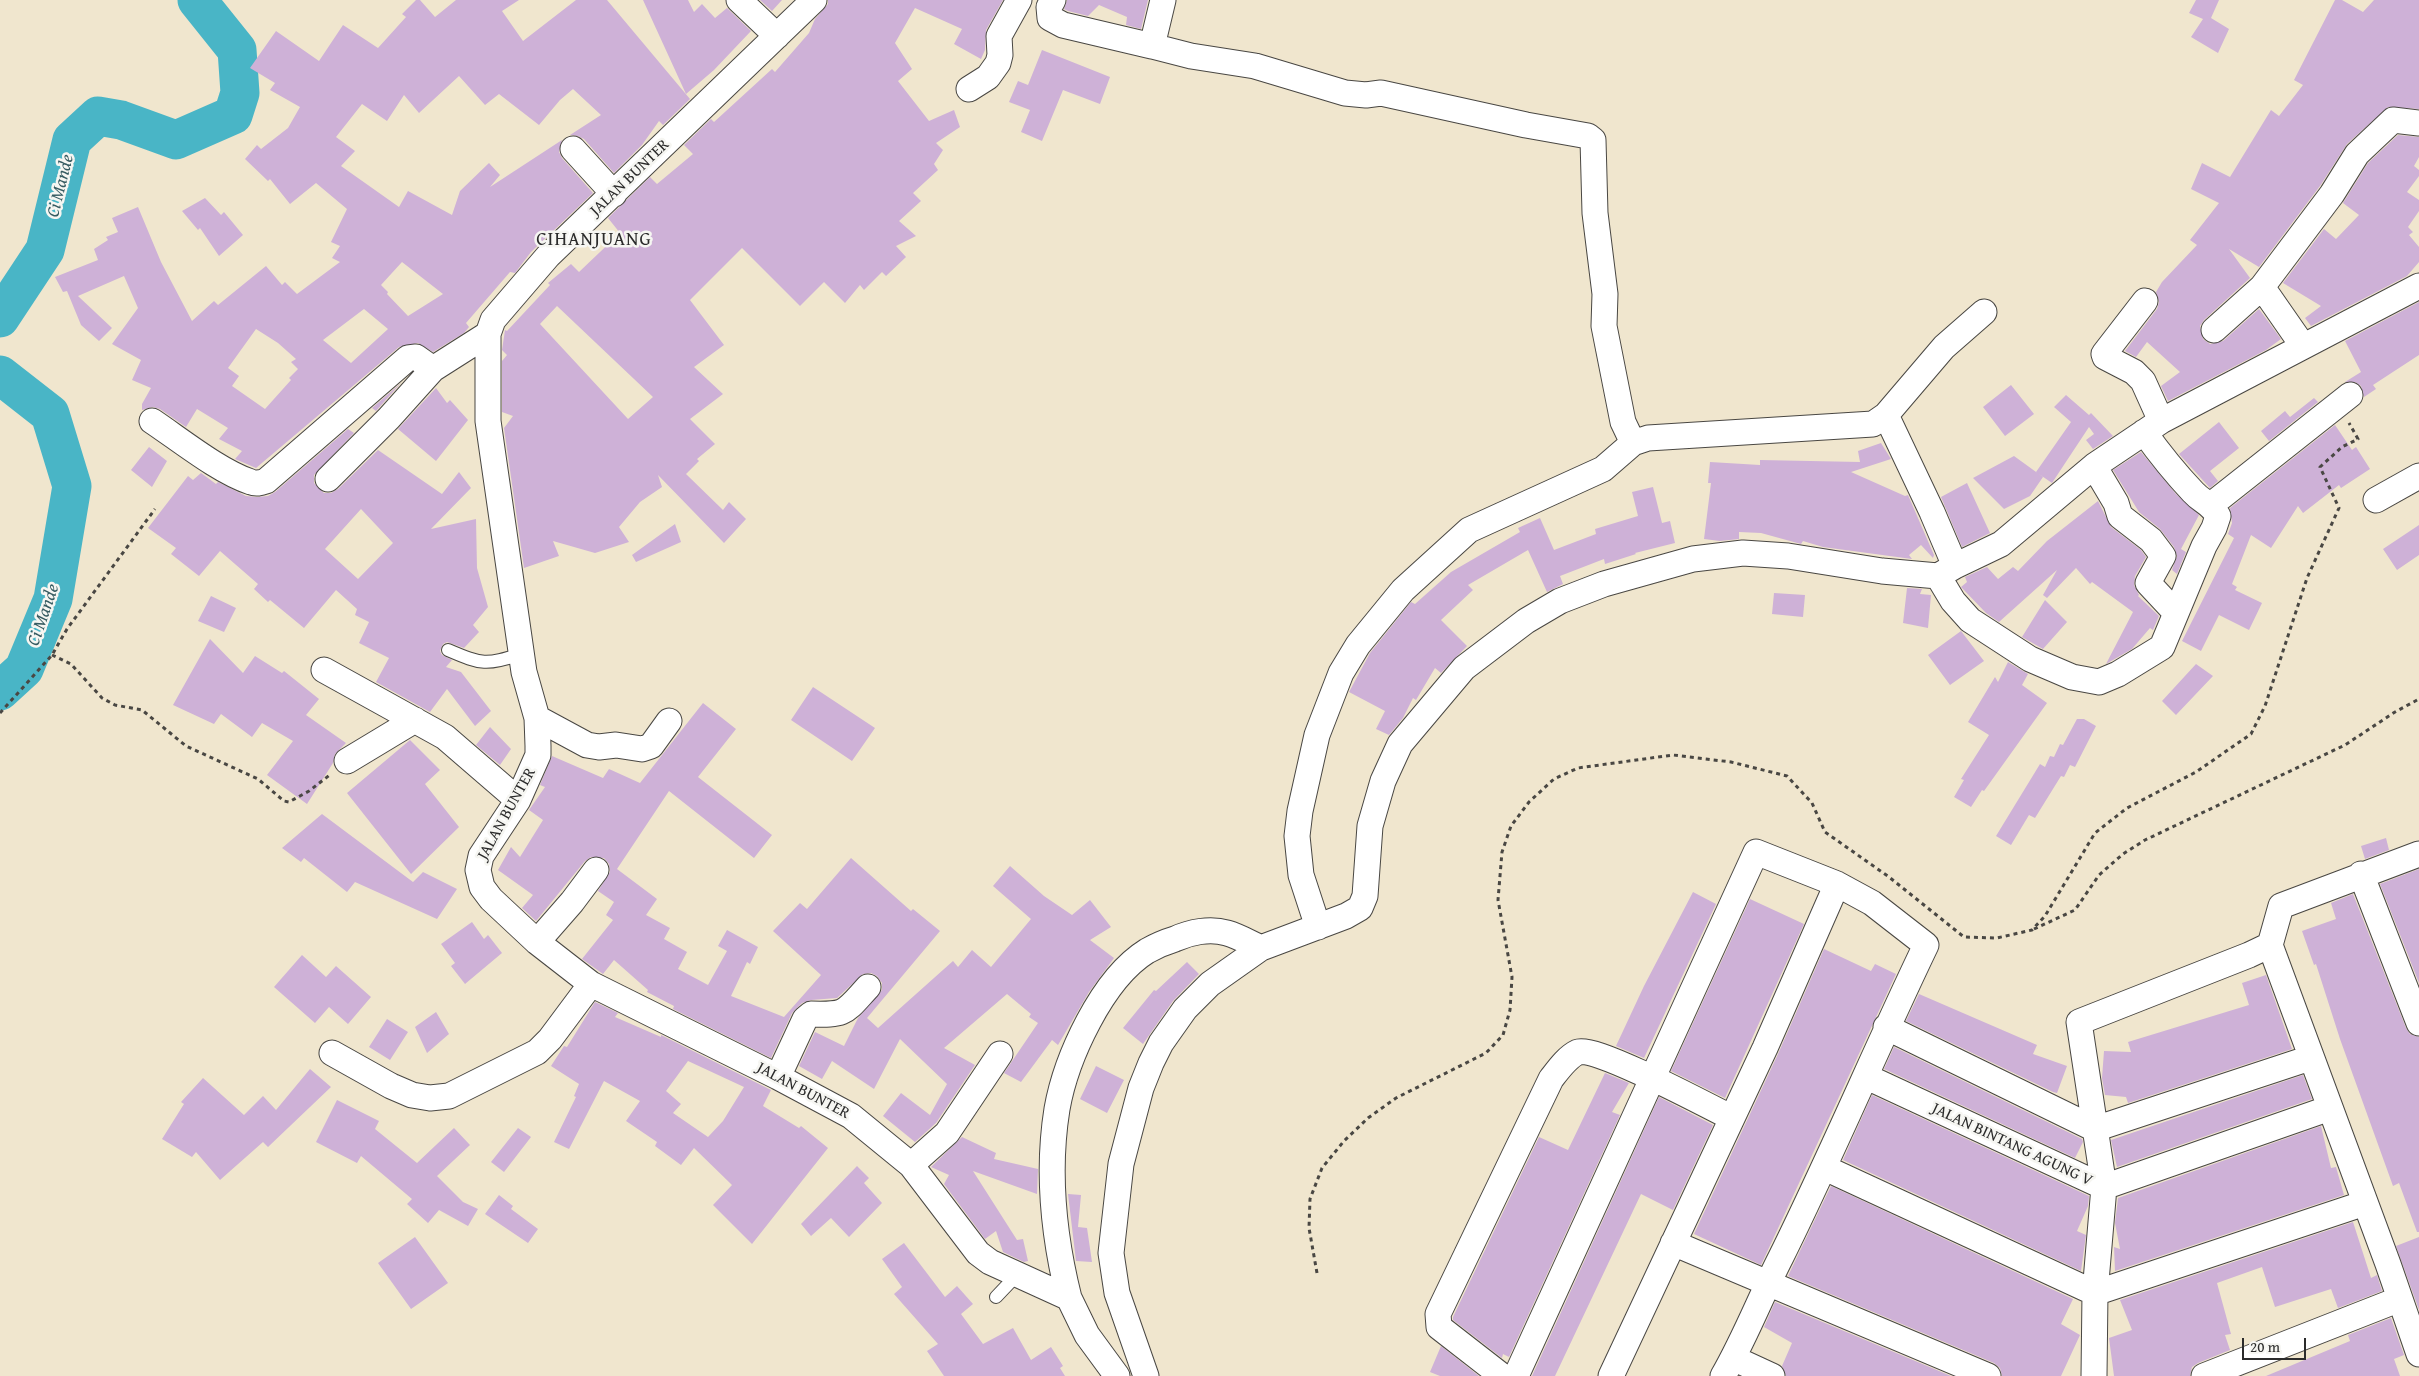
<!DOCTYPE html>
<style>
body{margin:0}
#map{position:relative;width:2419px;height:1376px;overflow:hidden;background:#f0e6ce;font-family:"Gentium Book Plus",serif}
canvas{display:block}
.scale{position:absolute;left:2242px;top:1338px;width:64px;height:22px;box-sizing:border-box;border:2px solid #2b2b2b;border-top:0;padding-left:6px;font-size:15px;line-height:18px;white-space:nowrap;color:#2b2b2b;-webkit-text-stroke:4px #f6f6f2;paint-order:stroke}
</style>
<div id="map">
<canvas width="2419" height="1376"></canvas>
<div class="scale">20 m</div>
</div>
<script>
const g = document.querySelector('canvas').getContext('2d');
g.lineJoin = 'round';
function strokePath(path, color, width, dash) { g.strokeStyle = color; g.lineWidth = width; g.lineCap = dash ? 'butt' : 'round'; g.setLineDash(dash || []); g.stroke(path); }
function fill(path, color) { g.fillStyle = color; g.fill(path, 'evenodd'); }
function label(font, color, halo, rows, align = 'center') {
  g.font = font + ' "Gentium Book Plus",serif'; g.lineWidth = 5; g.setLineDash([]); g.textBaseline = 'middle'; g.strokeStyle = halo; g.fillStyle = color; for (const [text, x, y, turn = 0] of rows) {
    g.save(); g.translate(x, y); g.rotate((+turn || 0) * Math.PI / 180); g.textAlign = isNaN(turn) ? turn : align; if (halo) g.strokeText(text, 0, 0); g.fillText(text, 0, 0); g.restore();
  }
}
strokePath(new Path2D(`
 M0 318 45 250 72 140 98 116 121 120 176 140 233 115 240 93 237 50 197 0
 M0 375 50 414 72 486 53 599 24 669 0 691`), '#49b5c6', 39);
fill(new Path2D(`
 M416 0H420L435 17 456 0H519L502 11 523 41 576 0H607L690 99 663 125 659 121 642 145 614 173 584 139 578 136 570 135 601 115 573 89 560 100 539 125 499 94 485 105 459 76 419 113 404 95 387 121 362 104 336 137 355 151 341 166 399 207 408 191 452 215 460 191 489 163 500 175 490 187 562 140 559 152 562 158 593 193 531 252 515 273 510 272 466 323 469 327 464 333 433 352 418 343 399 347 256 468 235 459 242 451 219 439 228 428 197 409 186 427 160 409 153 407 142 410V404L151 388 132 380 141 360 112 344 138 308 124 276 78 296 112 328 99 341 81 325 67 291 63 292 55 277 98 260 94 249 108 240 106 237 118 232 112 218 138 207 161 262 192 321 214 301 218 305 266 266 282 285 285 282 297 294 340 262 332 258 340 246 331 242 347 209 316 183 290 204 270 179 268 181 245 159 257 145 261 149 288 128 300 107 270 90 275 83 250 68 276 31 319 61 343 25 378 48 406 17 402 14ZM402 262 443 294 408 316 387 294 388 292 381 285ZM364 309 388 329 351 363 323 340ZM256 329 278 343 296 359 291 362 298 369 289 378 291 380 265 409 232 386 239 376 228 368Z
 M643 0H688L694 12 702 4 715 18 727 8 751 31 714 70 686 94Z
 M760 0H782L772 11Z
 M828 0H1003L986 30 985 50 981 59 954 44 962 29 915 8 895 43 912 69 898 81 929 121 954 110 960 127 936 143 943 150 934 164 938 170 913 193 921 201 899 221 916 236 896 246 906 257 886 276 882 272 864 290 860 285 845 303 824 282 800 306 742 248 690 300 724 345 694 367 723 394 690 419 715 444 697 459 699 461 686 474 723 510 729 502 746 519 724 543 658 475 662 487 640 502 619 527 629 542 595 553 553 541 559 556 524 568 504 428 513 416 502 412V361L507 355 502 350 505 330 507 331 550 285 548 283 571 264 579 272 620 233 608 218 650 177 657 184 693 154 684 145 711 119 714 122 772 69 775 72 809 33 815 19 828 4ZM557 306 653 397 628 419 540 324Z
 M1067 0H1148L1141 29 1126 25 1127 17 1099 5 1088 16 1068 11 1064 9Z
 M2196 0H2219L2211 18 2229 29 2218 53 2191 37 2203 19 2189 13Z
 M2335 0H2342L2363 12 2374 0H2419V109L2388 107 2347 144 2320 186 2259 267 2229 249 2250 278 2204 320 2200 326 2203 339 2210 344 2223 341 2259 309 2281 339 2266 350 2168 401 2161 386 2180 372 2147 342 2136 357 2125 351 2157 309 2159 302 2156 292 2162 282 2197 245 2190 240 2219 203 2191 189 2202 163 2230 177 2271 110 2279 116 2303 85 2294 80Z
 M1042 50 1110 77 1100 104 1063 90 1042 141 1021 132 1030 110 1009 102 1018 81 1028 85Z
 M2398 135 2419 137V157L2414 166 2419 170V176L2407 192 2419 200V211L2408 227 2413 232 2409 235 2419 247V262L2407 276 2311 326 2305 318 2321 306 2283 283 2324 229 2336 239 2359 215 2343 203 2368 163Z
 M205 198 221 215 224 212 243 235 219 256 200 228 198 230 182 211Z
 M2419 302V355L2373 385 2376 389 2364 397 2361 386 2355 382H2345L2361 372 2345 341Z
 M401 383 376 411 372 408Z
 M2011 385 2034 414 2005 436 1983 407Z
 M436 388 447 403 450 400 468 420 436 461 398 429Z
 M2066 395 2089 415 2091 413 2113 436 2093 449 2086 440 2094 434 2089 427 2052 483 2036 472 2071 422 2054 407Z
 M2314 398 2318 402 2269 441 2261 431 2285 411 2290 417Z
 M2219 422 2239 448 2210 471 2218 481 2210 488 2179 454Z
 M2335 425 2352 450 2356 447 2370 469 2341 488 2339 485 2303 513 2298 506 2271 548 2251 535 2232 584 2237 587 2235 590 2262 603 2249 630 2219 615 2201 651 2182 641 2234 538 2228 534 2232 523 2230 508Z
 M348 429 354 433 314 475V483L324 493H331L338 489 378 450 442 494 459 472 471 488 431 529 476 519 477 568 488 607 473 625 479 632 464 648 447 642 443 644 440 651 442 655 452 660 446 667 461 672 491 711 475 726 447 689 430 712 376 682 389 658 359 643 369 622 355 615 357 609 336 590 304 628 270 600 268 602 254 589 258 584 220 551 199 576 171 554 176 548 148 528 188 476 193 480 201 473 216 484 218 482 246 496 257 497 268 496 275 492ZM361 509 393 543 358 579 325 549Z
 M1881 443 1891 459 1851 472 1905 496 1908 495 1934 555 1933 558 1921 545 1909 555 1912 559 1823 547 1803 541 1801 544 1761 533 1739 532V539L1720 541 1704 539 1711 483H1708L1710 462 1760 465V460L1860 462 1858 451Z
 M149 447 167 461 152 487 131 470Z
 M2141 452 2176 494 2199 515 2181 549 2186 552 2177 574 2172 570 2177 556 2174 547 2160 529 2139 512 2113 470Z
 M2014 456 2043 477 2030 496 2004 509 1973 478Z
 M1967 483 1990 533 1962 547 1941 497Z
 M1653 487 1662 523 1670 521 1675 543 1635 553 1636 554 1605 564 1604 559 1560 576 1563 584 1547 592 1528 550 1468 585 1473 590 1441 620 1467 646 1441 673 1435 668 1416 700 1413 698 1403 718 1389 735 1376 729 1385 711 1349 692 1370 653 1411 602 1415 604 1451 572 1520 532 1518 528 1540 518 1554 550 1596 534 1595 529 1638 516 1632 492Z
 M2098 501 2111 527 2141 550 2146 557 2135 576 2134 585 2139 595 2138 596 2159 616 2153 630 2150 628 2132 649 2106 664 2133 612 2092 582 2090 584 2076 568 2047 598 2043 595 2057 570 1999 622 1986 613 1961 587 1967 582 1965 577 1987 567 1998 579 2013 567 2018 571 2047 541Z
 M675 524 681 542 636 562 632 555Z
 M2419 525V555L2397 570 2383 549Z
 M1907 588 1922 589 1920 594 1931 595 1928 628 1903 623Z
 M1774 593 1805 595 1803 617 1772 614Z
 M211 596 236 608 224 632 198 621Z
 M2045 600 2067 622 2043 649 2022 637Z
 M1961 631 1984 661 1950 685 1928 655Z
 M210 639 243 673 255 656 282 673 284 671 319 699 306 715 346 743 335 754 333 763 307 804 267 775 293 741 262 723 252 737 221 714 214 724 173 705Z
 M2008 662 2028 674 2022 685 2047 703 1984 791 1982 790 1971 807 1954 797 1964 780 1961 779 1989 735 1968 722 1995 677 1998 682Z
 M2196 664 2213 676 2176 715 2162 701Z
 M813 687 875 728 852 761 791 720Z
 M703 703 736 729 698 777 772 835 754 858 669 791 617 869 657 899 646 915 670 928 664 939 687 952 678 969 708 985 727 951 718 946 727 930 758 947 750 964 747 962 731 996 784 1017 821 975 773 931 800 903 807 909 851 858 911 911 913 909 940 931 867 1018 878 1028 953 961 958 967 972 950 991 967 1031 919 993 886 1010 866 1044 896 1072 915 1090 900 1111 927 1090 940 1114 958 1089 992 1058 1045 1052 1040 1021 1082 1004 1073 1038 1023 1029 1017 1031 1014 1007 994 944 1048 975 1065 936 1123 915 1142 883 1116 901 1093 930 1115 947 1084 900 1039 874 1089 832 1061 822 1079 799 1066 815 1032 844 1046 858 1018 882 990V983L877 976 871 973 863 974 837 998 811 1000 802 1003 792 1013 771 1058 673 1009 674 1006 647 992 648 990 614 960 603 974 582 959 613 920 606 915 614 902 598 891 610 872 609 864 604 858 591 857 585 861 536 921 522 908 533 895 498 870 511 847 520 857 543 820 529 810 545 787 540 785 552 756 603 778 609 769 640 783Z
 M2077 719H2084L2096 726 2075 767 2070 765 2064 777 2061 776 2035 818 2029 815 2011 845 1996 836 2040 764 2045 767 2050 756 2054 757 2060 744 2063 745Z
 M490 727 511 749 500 765 476 745Z
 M410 740 440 770 425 784 459 827 411 874 347 793Z
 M322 814 413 882 423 872 457 889 437 919 355 882 347 892 304 858 301 862 282 848Z
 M2386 838 2389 850 2365 859 2361 846Z
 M2419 869V983L2380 884Z
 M1693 892 1716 904 1644 1058 1616 1046 1644 986Z
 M2353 894 2406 1028 2410 1034 2419 1037V1232H2417L2399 1183 2393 1186 2340 1039 2316 964 2314 965 2302 931 2336 919 2331 903Z
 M1750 899 1804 924 1725 1098 1671 1071Z
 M472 922 484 939 488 935 502 953 465 984 451 966 455 963 441 944Z
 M1824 949 1871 971 1875 964 1896 974 1761 1265 1694 1234 1778 1054Z
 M302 955 326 977 336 966 371 997 348 1024 329 1007 315 1023 274 987Z
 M1187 962 1199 974 1173 1001 1143 1044 1123 1028 1154 990 1156 991Z
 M2266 975 2292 1049 2128 1103 2126 1097 2105 1095 2102 1078 2104 1051 2131 1052 2128 1042 2249 1005 2242 983Z
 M1919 994 2037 1045 2033 1054 2067 1066 2057 1093 2053 1092 1906 1021Z
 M595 1002 618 1013 615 1017 661 1037V1035L771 1090 763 1106 799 1128 801 1126 828 1148 752 1244 713 1205 732 1185 694 1148 681 1165 655 1146 657 1142 626 1121 640 1101 604 1081 569 1149 554 1142 576 1097 574 1096 579 1084 551 1066 564 1046 567 1047ZM688 1061 744 1087 723 1121 708 1137 673 1113 681 1104 666 1091Z
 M436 1012 449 1034 427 1053 415 1027Z
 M387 1019 408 1032 390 1060 369 1047Z
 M1894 1047 2082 1139 2083 1142 2075 1158 1884 1069Z
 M1096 1066 1124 1080 1107 1113 1080 1099Z
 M310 1069 331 1087 268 1147 263 1142 220 1180 196 1152 192 1157 162 1139 184 1104 181 1102 203 1078 244 1115 263 1096 276 1110Z
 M1605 1073 1629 1083 1612 1112 1620 1115 1509 1357 1503 1354 1502 1358 1453 1320V1317L1539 1137 1568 1150Z
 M2303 1075 2312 1099 2117 1167 2111 1140Z
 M1872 1095 2089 1196 2088 1206 2077 1231 2086 1235 2081 1271 1843 1160Z
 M1659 1097 1713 1125 1673 1210 1641 1194 1555 1376H1532Z
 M337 1100 379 1121 375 1129 417 1163 454 1128 470 1145 437 1176 463 1202 478 1209 468 1226 439 1210 428 1223 407 1204 412 1199 361 1156 357 1163 316 1142Z
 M2321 1126 2331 1168 2336 1167 2344 1195 2115 1271 2114 1247 2120 1249 2115 1223 2118 1198Z
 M518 1128 531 1137 504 1172 491 1162Z
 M962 1137 996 1153 994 1159 1038 1169 1037 1194 973 1171 1017 1240 1023 1239 1028 1261 1024 1262 1003 1252 996 1231 985 1239 944 1184 949 1175 931 1167Z
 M857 1166 869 1178 864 1183 882 1203 849 1237 831 1218 811 1236 801 1224Z
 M1831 1186 2073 1299 2061 1324 2080 1335 2061 1376H2002L2000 1368 1994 1363 1788 1276Z
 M1068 1194 1081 1195 1078 1227 1087 1228 1092 1262 1076 1261Z
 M499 1195 513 1206 511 1209 538 1229 528 1243 485 1214Z
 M2353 1222 2371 1278 2377 1275 2382 1291 2338 1308 2331 1289 2275 1307 2262 1267 2217 1283 2231 1334 2225 1335 2230 1350 2198 1363 2192 1367 2190 1376H2114L2109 1338 2132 1330 2120 1300Z
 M415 1237 448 1283 411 1309 378 1263Z
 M2419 1237V1310L2396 1246Z
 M904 1243 945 1297 957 1286 973 1304 961 1314 983 1344 1013 1328 1031 1360 1051 1347 1063 1366 1060 1368 1065 1376H944L927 1351 938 1344 894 1294 902 1287 882 1259Z
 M1775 1302 1951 1376H1786L1782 1366 1792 1343 1764 1327Z
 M2391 1318 2404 1355 2394 1359 2400 1376H2266L2350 1341 2348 1335Z
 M1441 1346 1479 1376H1440L1430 1372Z`), '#ceb1d7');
const lane = new Path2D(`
 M448 650C483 665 485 665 522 654
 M996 1297 1015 1277 1009 1272`);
const street = new Path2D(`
 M739 0 777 36
 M814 0 548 256 493 320 488 334V421L524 672 537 718 538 746V755L518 800 481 856 478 870 482 887 491 899 537 942 591 984 778 1077 851 1116 911 1165 978 1253 990 1262 1069 1298 1087 1335 1117 1376
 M1053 0 1049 7 1050 18 1063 25 1152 46
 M1163 0 1152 46 1191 56 1255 66 1345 93 1366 95 1381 93 1526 125 1588 136 1593 140 1595 213 1605 294 1604 326 1623 422 1633 443
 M969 89 988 77 998 63 1000 55 999 36 1019 0
 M573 149 614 194
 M2145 301 2104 354 2105 357 2134 372 2143 381 2161 421
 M2214 330 2262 287
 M2303 346 2262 287 2332 194 2357 154 2393 120 2419 123
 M1886 415 1932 512 1955 566
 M152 421C179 439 220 472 251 482 256 484 260 483 266 481L408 358 416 357 433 369
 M2094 466 2116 503 2120 516 2151 540 2163 556 2148 583 2176 613
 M328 479 389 418 433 369 488 334
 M2376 500 2419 476
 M2211 505 2350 395
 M1938 576 1953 601 1970 620 2030 659 2072 677 2099 682 2118 674 2162 647 2204 546 2214 528 2218 516C2210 502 2203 503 2193 492 2175 473 2159 453 2144 432
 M324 670 445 737 518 800
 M537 718 587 745 599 747 616 745 642 749 651 746 669 721
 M347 761 415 720
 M2419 854 2281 906 2270 945 2388 1264 2419 1354
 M2361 874 2419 1023
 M1318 927 1301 875 1297 836 1300 811 1317 735 1341 673 1358 645 1403 590 1469 530 1603 469 1633 443 1648 438 1873 424 1886 415 1944 347 1984 312
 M537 942 572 902 596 870
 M1886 1027 2095 1129 2310 1058
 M332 1053 391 1086 412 1095 430 1098 449 1096 537 1052 550 1039 591 984
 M778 1077 805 1019 811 1014C847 1015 844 1013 868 987
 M1867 1077 2104 1187 2330 1108
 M911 1165 947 1133 1000 1054
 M1825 1168 2095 1293 2365 1203
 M1673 1243 1988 1376
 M1069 1298C1054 1238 1047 1171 1057 1109 1066 1058 1102 979 1147 951 1156 946 1165 942 1175 939 1190 932 1210 928 1227 933 1238 936 1250 943 1261 948
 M1733 1358 1772 1376
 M1146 1376 1117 1293 1111 1253 1121 1164 1141 1088 1151 1063 1161 1043 1185 1009 1210 984 1261 948 1346 916 1360 908 1365 896 1370 826 1383 781 1400 744 1464 668 1526 621 1560 601 1604 584 1693 559 1743 553 1788 556 1882 571 1938 576 1955 566 2001 544 2094 466 2161 421 2419 286
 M1502 1376 1439 1327 1438 1314 1551 1079C1558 1070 1567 1057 1578 1052 1594 1045 1710 1107 1732 1118
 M1516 1376 1756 852 1837 884 1872 903 1926 945C1876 1049 1832 1154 1781 1257 1761 1296 1745 1338 1723 1376
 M1611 1376 1765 1048 1837 884
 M2094 1376 2095 1293 2104 1187 2079 1022 2249 955 2270 945
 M2204 1376 2400 1299`);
strokePath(lane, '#494743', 14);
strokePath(street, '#494743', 27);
strokePath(new Path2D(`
 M52 655 71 664 102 698 115 705 142 710 186 746 258 779 284 801 289 802 309 791 331 774
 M0 713 52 655 67 629 155 509
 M2034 929 2075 910 2099 875 2123 854 2145 840 2345 745 2395 712 2419 699
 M1317 1273 1309 1228 1310 1199 1322 1168 1344 1141 1368 1118 1396 1098 1486 1053 1503 1035 1510 1010 1512 977 1498 900 1502 852 1511 826 1529 802 1554 779 1578 768 1673 755 1731 762 1787 776 1812 803 1825 832 1889 877 1964 937 1997 938 2032 930 2045 916 2095 833 2127 808 2196 772 2251 734 2265 706 2307 578 2339 508 2320 467 2342 447 2358 439 2349 423`), '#494743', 3, [4, 4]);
strokePath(lane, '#fff', 12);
strokePath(street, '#fff', 25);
label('16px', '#2b2b2b', '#f6f6f2', [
 ["JALAN BUNTER",630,178,-44],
 ["JALAN BUNTER",507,814,-61],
 ["JALAN BUNTER",803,1091,28],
 ["JALAN BINTANG AGUNG V",2012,1145,25]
]);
label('italic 18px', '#365b61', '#f6f6f2', [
 ["Ci Mande",61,186,-76],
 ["Ci Mande",44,615,-71]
]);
g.letterSpacing = '1px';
label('19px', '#2b2b2b', '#f6f6f2', [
 ["CIHANJUANG",594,240]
]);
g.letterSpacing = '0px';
</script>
